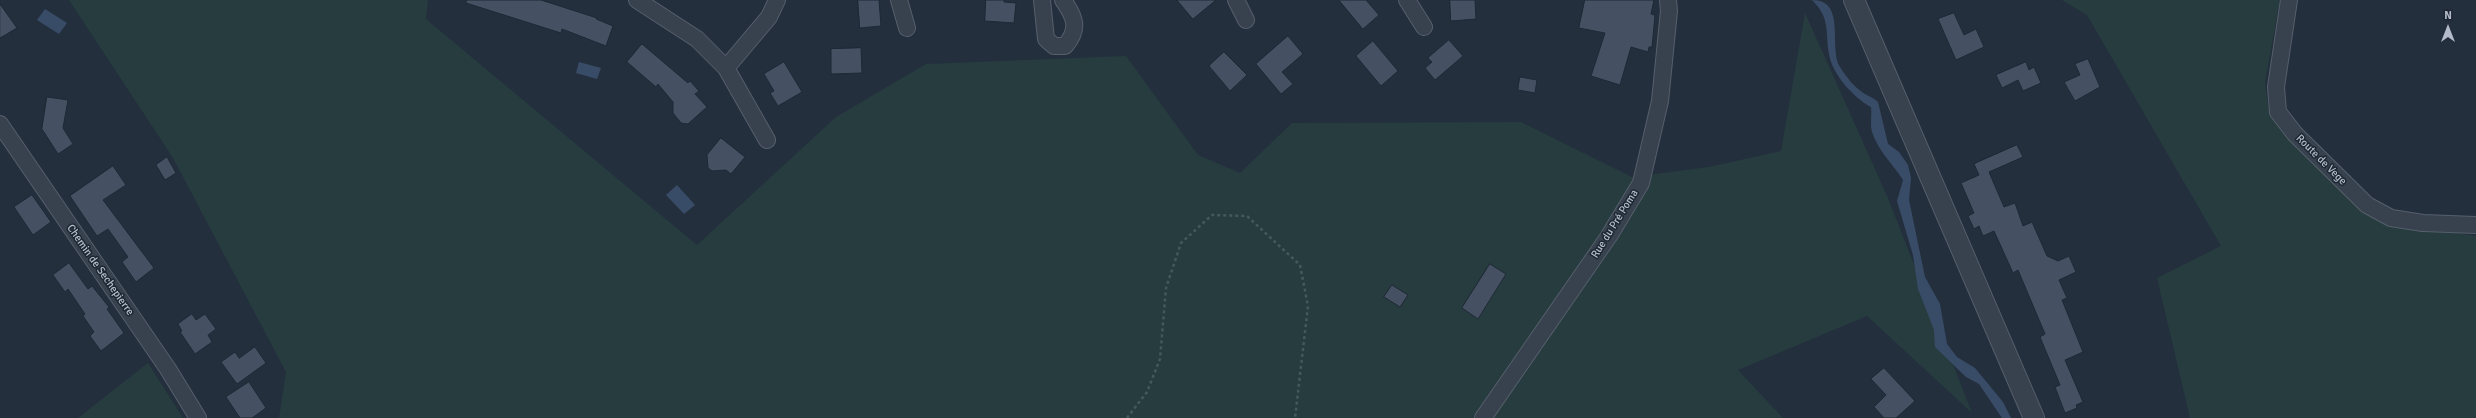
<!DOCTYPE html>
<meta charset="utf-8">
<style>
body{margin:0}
#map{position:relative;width:2476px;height:418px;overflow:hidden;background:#242f3e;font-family:Signika,sans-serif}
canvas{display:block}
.north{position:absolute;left:2428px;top:8px;width:40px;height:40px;-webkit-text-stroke:3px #1d2633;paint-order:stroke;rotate:0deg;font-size:11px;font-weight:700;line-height:16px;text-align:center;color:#b4bcc9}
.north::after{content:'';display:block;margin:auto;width:14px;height:18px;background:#b4bcc9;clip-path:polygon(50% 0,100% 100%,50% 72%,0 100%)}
</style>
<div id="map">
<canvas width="2476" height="418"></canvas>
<div class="north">N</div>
</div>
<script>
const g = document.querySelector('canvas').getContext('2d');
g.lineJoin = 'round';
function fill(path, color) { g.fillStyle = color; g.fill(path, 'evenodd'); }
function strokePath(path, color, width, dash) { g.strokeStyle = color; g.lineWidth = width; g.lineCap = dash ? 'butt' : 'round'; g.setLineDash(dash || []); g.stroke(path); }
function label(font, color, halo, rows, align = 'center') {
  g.font = font + ' Signika,sans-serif'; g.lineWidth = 3; g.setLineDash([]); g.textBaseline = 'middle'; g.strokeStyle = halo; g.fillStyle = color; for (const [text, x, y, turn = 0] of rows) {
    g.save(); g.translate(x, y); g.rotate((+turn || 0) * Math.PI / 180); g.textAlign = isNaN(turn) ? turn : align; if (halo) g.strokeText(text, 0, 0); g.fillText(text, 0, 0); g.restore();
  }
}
fill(new Path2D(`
 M69 0H428L426 19 697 245 836 117 926 64 1126 56 1198 155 1240 173 1292 123 1521 122 1632 177 1709 167 1781 151 1805 13 1888 198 1972 413 1867 316 1738 370 1783 418H279L286 372 173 158Z
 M2062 0H2280L2265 82 2268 105 2280 127 2385 222 2476 236V418H2190L2157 278 2221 246 2087 15Z
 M148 363 183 418H78Z`), '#263c3f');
fill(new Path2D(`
 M1812 0C1847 0 1828 47 1840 67 1846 77 1856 89 1865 94 1870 97 1874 98 1878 102L1888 144 1899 152 1908 165 1911 178 1909 200 1925 277 1940 304 1947 344 1957 357 1975 368 2003 402 2011 418H2002L1979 384 1966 377 1935 347 1934 330 1918 289 1913 255 1897 201 1903 180C1893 164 1878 151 1872 132 1870 126 1872 115 1871 107 1854 98 1832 74 1829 54 1825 31 1831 19 1812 0Z
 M45 9 67 23 59 34 37 20Z
 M579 62 601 68 597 79 576 73Z
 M677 185 695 205 684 214 666 195Z`), '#394c67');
const building = new Path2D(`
 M467 0H541L597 18 596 19 613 26 606 46 562 29 561 33 466 3Z
 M858 0H879L881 26 860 28Z
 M986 0H1004V2L1016 3 1014 23 985 21Z
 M1177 0H1216L1193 19Z
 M1339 0H1366L1379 15 1363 29Z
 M1450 0H1475L1476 19 1451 21Z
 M1585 0H1654L1651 14 1655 15 1652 47H1649L1648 52 1631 47 1620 85 1591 76 1605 33 1579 28Z
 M0 4 17 28 0 38Z
 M1954 13 1964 35 1976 29 1984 47 1956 60 1938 19Z
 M1288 36 1303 54 1282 72 1293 84 1281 94 1256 64Z
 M1449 40 1463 56 1435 80 1425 68 1432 62 1428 58Z
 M1373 41 1398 71 1381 86 1356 56Z
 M642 44 688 83 690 81 699 91 695 94 707 107 688 124 681 123 673 113V102L658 84 656 87 627 62Z
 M861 48 862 73 831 74V49Z
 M1224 52 1247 75 1230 91 1209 66Z
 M2088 59 2100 87 2075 101 2064 82 2080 75 2075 64Z
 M784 62 802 92 778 106 770 93 774 91 764 74Z
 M2026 62 2029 70 2034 67 2041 83 2023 91 2018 80 2002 88 1996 75Z
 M1520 77 1537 80 1535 93 1518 90Z
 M47 97 68 100 63 128 73 144 58 154 42 129Z
 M721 138 745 157 731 174 726 170 712 171 708 168 707 155Z
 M2017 145 2023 157 1989 172 2004 207 2015 203 2023 226 2032 222 2047 256 2058 261 2069 256 2076 272 2059 280 2067 298 2062 300 2083 352 2065 360 2083 402 2076 405 2077 408 2065 413 2055 387 2060 385 2040 337 2045 334 2018 270 2013 273 1994 231 1983 236 1979 226 1974 229 1968 216 1974 213 1961 183 1979 175 1974 164Z
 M167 157 176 173 165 180 156 165Z
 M113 166 126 185 103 200 154 268 136 282 122 262 128 257 108 229 97 236 70 196Z
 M32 195 51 222 33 235 14 207Z
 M69 263 88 289 92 286 109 307 107 309 124 333 101 351 90 336 94 332 83 316 85 314 68 289 65 292 53 275Z
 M1490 264 1506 274 1478 319 1462 308Z
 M1392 285 1408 295 1400 307 1384 297Z
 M192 314 196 320 205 314 216 329 208 335 212 342 195 354 180 332 182 331 178 324Z
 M255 347 266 363 237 384 221 362 235 352 239 358Z
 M1884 368 1915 401 1896 418H1884L1874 407 1886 395 1871 379Z
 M249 382 266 408 252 418H240L226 397Z`);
fill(building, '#455162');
strokePath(building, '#1f2835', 1);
const minor = new Path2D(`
 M637 0 697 39 726 68 767 140
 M899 0 907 28
 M1042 0 1046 39 1054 46H1065C1080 29 1075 17 1063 0
 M1236 0 1246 20
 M1407 0 1424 27
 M2289 0 2276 87 2278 112 2295 134 2367 205 2391 218 2423 223 2476 225
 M726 68 769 17 777 0
 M0 124 168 369 198 418
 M1483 418 1609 236 1641 183 1660 101 1669 11 1668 0`);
const tertiary = new Path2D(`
 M1854 0 2034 418`);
strokePath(minor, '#565f6c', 18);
strokePath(tertiary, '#565f6c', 22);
strokePath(new Path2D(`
 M1127 418 1147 392 1160 359 1166 288 1181 243 1212 215 1247 216 1300 265 1308 306 1295 418`), '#44595c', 2.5, [3, 3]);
strokePath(minor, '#38414e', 16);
strokePath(tertiary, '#38414e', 20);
label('11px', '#b4bcc9', '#1d2633', [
 ["Route de Vege",2321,160,45],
 ["Rue du Pré Poma",1615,224,-58],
 ["Chemin de Sechepierre",100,270,55]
]);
</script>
